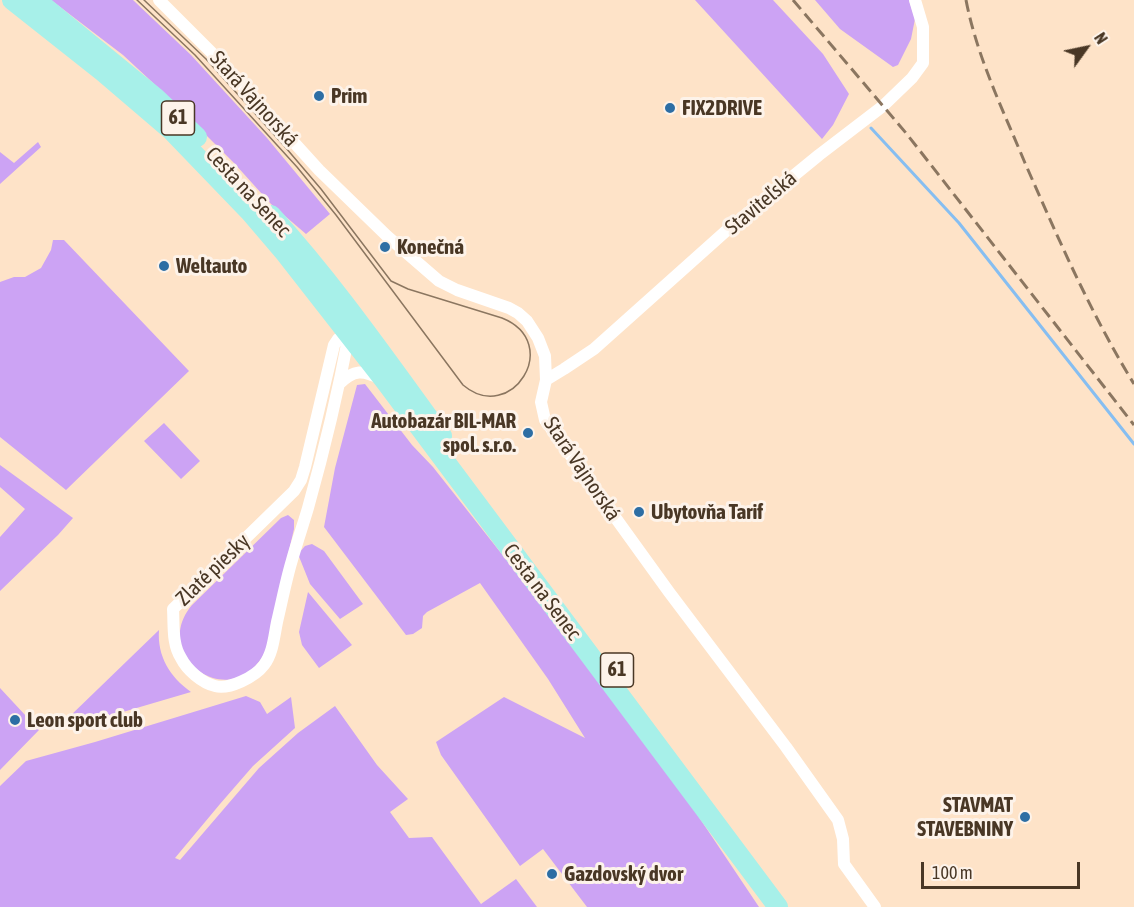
<!DOCTYPE html>
<meta charset="utf-8">
<style>
body{margin:0}
#map{position:relative;width:1134px;height:907px;overflow:hidden;background:#fee3c8;font-family:"Asap Condensed",sans-serif}
canvas{display:block}
.north{position:absolute;left:1056px;top:18px;width:60px;height:60px;-webkit-text-stroke:4px #fdf3ea;paint-order:stroke;rotate:57deg;font-size:16px;font-weight:700;line-height:24px;text-align:center;color:#493725}
.north::after{content:'';display:block;margin:auto;width:21px;height:27px;background:#493725;clip-path:polygon(50% 0,100% 100%,50% 72%,0 100%)}
.scale{position:absolute;left:921px;top:862px;width:159px;height:27px;box-sizing:border-box;border:3px solid #493725;border-top:0;padding-left:8px;font-size:18px;line-height:21px;white-space:nowrap;color:#493725;-webkit-text-stroke:4px #fdf3ea;paint-order:stroke}
</style>
<div id="map">
<canvas width="1134" height="907"></canvas>
<div class="north">N</div>
<div class="scale">100 m</div>
</div>
<script>
const g = document.querySelector('canvas').getContext('2d');
g.lineJoin = 'round';
function fill(path, color) { g.fillStyle = color; g.fill(path, 'evenodd'); }
function strokePath(path, color, width, dash) { g.strokeStyle = color; g.lineWidth = width; g.lineCap = dash ? 'butt' : 'round'; g.setLineDash(dash || []); g.stroke(path); }
function label(font, color, halo, rows, align = 'center') {
  g.font = font + ' "Asap Condensed",sans-serif'; g.lineWidth = 6; g.setLineDash([]); g.textBaseline = 'middle'; g.strokeStyle = halo; g.fillStyle = color; for (const [text, x, y, turn = 0] of rows) {
    g.save(); g.translate(x, y); g.rotate((+turn || 0) * Math.PI / 180); g.textAlign = isNaN(turn) ? turn : align; if (halo) g.strokeText(text, 0, 0); g.fillText(text, 0, 0); g.restore();
  }
}
fill(new Path2D(`
 M51 0H133L191 55 267 138 330 214 306 234 271 204 234 163 165 94 123 55Z
 M695 0H773L823 54 849 94 833 125 822 139Z
 M815 0H909L915 19 911 39 898 65 893 67 840 29Z
 M38 142 41 147 0 184V152L14 163Z
 M53 240H64L189 371 66 490 0 437V282L14 277H25L41 268 51 250Z
 M365 384 412 445 433 467 640 729 759 907H587L543 849 520 866 441 755 436 742 504 697 585 738 548 679 480 583 427 612 423 616 422 628 413 634 406 635 324 527 335 468 357 385Z
 M164 423 200 461 181 479 144 441Z
 M0 465 73 518 58 535 0 591V537L25 509 0 487Z
 M288 515 294 520V529L266 650C234 717 148 657 192 605L281 518Z
 M312 544 324 551 363 604 340 619 310 584 298 554 305 546Z
 M308 592 352 645 319 668 302 645 299 632Z
 M159 630C157 656 170 677 191 692L72 727 68 726 67 725 68 718Z
 M0 688 39 730 0 770Z
 M246 696 260 702 267 714 291 697 295 728 253 766 220 804 175 858 180 860 259 768 298 733 335 706 377 765 408 799 390 812 409 838 432 837 481 904 516 879 537 907H0V786L26 761 95 742Z`), '#cca3f4');
strokePath(new Path2D(`
 M871 128 959 223 1134 444`), '#86bef1', 3);
strokePath(new Path2D(`
 M159 0 220 61 319 170 387 236 439 281 457 290 509 308 518 313 527 321 538 338 545 356 546 380 541 402 545 420 669 592 786 747 838 820 843 839 844 864 875 907
 M349 333V334C338 393 324 451 308 508 303 525 297 542 292 560 286 580 282 601 277 622 274 637 273 653 264 665 255 677 229 690 215 686 202 683 187 670 181 658 172 644 174 626 173 609L294 491 301 480 305 467 334 345 338 339 349 334
 M546 380 564 369 594 349 726 231 819 155 883 106 912 78 923 63V27L915 0
 M339 384C354 369 363 370 381 379`), '#fff', 12);
strokePath(new Path2D(`
 M12 0 103 72 172 131 250 212 285 253 385 381 778 907
 M36 0 156 98 197 137
 M271 215C334 284 387 361 442 436`), '#a7f0e9', 20);
strokePath(new Path2D(`
 M137 0 195 55 297 167 336 215 463 385C511 426 564 343 502 318L408 289 391 281 321 189 286 148 206 59 144 0`), '#8b7660', 1.5);
strokePath(new Path2D(`
 M793 0 906 133 1134 425
 M966 0C977 57 1003 110 1025 163 1058 238 1091 314 1134 384`), '#8b7660', 3, [12, 6]);
for (const [x, y, r, color] of [
 [319,96,6,"#2d6ea4"],
 [670,108,6,"#2d6ea4"],
 [385,247,6,"#2d6ea4"],
 [164,266,6,"#2d6ea4"],
 [528,433,6,"#2d6ea4"],
 [639,512,6,"#2d6ea4"],
 [15,720,6,"#2d6ea4"],
 [1025,817,6,"#2d6ea4"],
 [552,874,6,"#2d6ea4"]
]) { const dot = new Path2D(); dot.arc(x, y, r, 0, 2 * Math.PI); g.fillStyle = color; g.fill(dot); strokePath(dot, '#fdf3ea', 2); }
for (const [x, y, w] of [
 [178,118,33],
 [617,670,33]
]) { const box = new Path2D(); box.roundRect(x - w / 2, y - 17, w, 34, 4.5); g.fillStyle = '#fdf3ea'; g.fill(box); strokePath(box, '#493725', 1.5); }
label('bold 20px', '#493725', null, [
 ["61",178,118],
 ["61",617,670]
]);
label('bold 21px', '#493725', '#fdf3ea', [
 ["Prim",331,96],
 ["FIX2DRIVE",682,108],
 ["Konečná",397,247],
 ["Weltauto",176,266],
 ["Autobazár BIL-MAR",516,421,"right"],
 ["spol. s.r.o.",516,445,"right"],
 ["Ubytovňa Tarif",651,512],
 ["Leon sport club",27,720],
 ["STAVMAT",1013,805,"right"],
 ["STAVEBNINY",1013,829,"right"],
 ["Gazdovský dvor",564,874]
], 'left');
label('21px', '#493725', '#fdf3ea', [
 ["Stará Vajnorská",254,99,48],
 ["Cesta na Senec",248,192,47],
 ["Staviteľská",761,203,-40],
 ["Stará Vajnorská",582,469,56],
 ["Zlaté piesky",213,570,-44],
 ["Cesta na Senec",542,592,53]
]);
</script>
